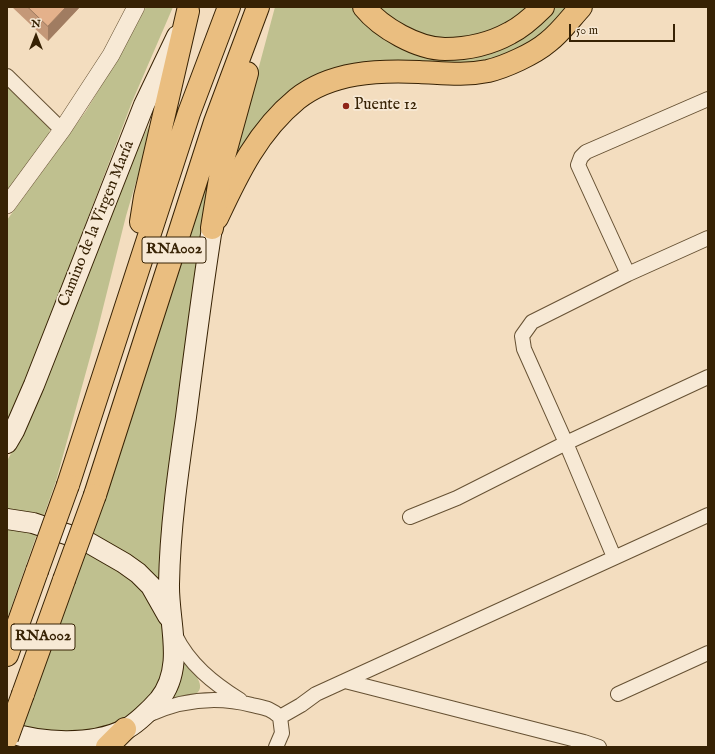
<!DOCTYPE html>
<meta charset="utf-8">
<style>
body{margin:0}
#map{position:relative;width:715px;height:754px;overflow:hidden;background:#f3ddbf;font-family:"IM FELL English",serif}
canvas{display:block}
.frame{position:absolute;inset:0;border:8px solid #372204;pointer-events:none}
.north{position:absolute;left:16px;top:16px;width:40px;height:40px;-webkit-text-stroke:3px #f7e9d5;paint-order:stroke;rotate:0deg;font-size:11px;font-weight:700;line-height:16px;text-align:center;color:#372204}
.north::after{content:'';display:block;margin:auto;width:14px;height:18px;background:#372204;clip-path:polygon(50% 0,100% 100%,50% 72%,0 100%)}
.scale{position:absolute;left:569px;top:24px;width:106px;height:18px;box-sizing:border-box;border:2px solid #372204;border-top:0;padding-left:5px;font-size:12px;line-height:14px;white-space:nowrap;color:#372204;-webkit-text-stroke:3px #f7e9d5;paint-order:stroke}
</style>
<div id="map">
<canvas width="715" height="754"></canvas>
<div class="frame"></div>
<div class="north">N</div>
<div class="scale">50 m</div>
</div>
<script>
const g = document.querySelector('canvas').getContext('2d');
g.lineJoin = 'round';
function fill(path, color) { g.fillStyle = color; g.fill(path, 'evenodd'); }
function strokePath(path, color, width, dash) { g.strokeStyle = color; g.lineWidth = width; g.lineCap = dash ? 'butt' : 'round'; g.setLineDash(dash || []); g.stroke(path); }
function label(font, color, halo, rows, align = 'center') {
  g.font = font + ' "IM FELL English",serif'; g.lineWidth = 3.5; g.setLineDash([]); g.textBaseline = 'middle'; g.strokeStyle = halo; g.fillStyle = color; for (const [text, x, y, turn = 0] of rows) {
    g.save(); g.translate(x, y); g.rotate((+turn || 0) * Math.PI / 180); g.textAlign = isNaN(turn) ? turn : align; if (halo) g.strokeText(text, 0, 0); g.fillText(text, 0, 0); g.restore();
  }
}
fill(new Path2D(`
 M146 7H173L132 102 26 381 7 424V220L86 111 117 60Z
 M275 7H357L414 49 536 27 555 7H568L544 35 520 51 487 64 339 69 239 155 237 154 236 152Z
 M372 7H533L507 27 466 40 422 38Z
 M7 85 50 128 49 136 7 192Z
 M149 125 146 148 126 216 97 332 56 481 44 515 7 510V461L22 433 139 145Z
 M217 148C203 232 190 316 179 401 171 460 161 519 161 579L159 581 125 554 92 532Z
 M7 529 37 534 7 619Z
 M85 551 120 569 149 598 163 625 167 651 163 673 154 694 140 709 105 727 68 734 23 726Z
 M183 661C190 669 212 688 192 696 185 698 177 699 170 700 179 686 182 678 183 661Z`), '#bfc08f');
const minor = new Path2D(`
 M7 76 62 130
 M628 274 578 165 581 157 586 152 708 99
 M410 517 457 498 566 443 708 377
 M614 557 566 443 524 349 522 336 532 322 628 274 708 238
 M175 635C189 664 213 683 240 700
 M345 681 584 742 599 747
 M618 694 708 653
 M148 715C181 700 217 696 252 705 265 708 270 708 280 717
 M280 717 301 705 316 694 708 515
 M276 747 282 733 280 717`);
const tertiary = new Path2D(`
 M7 205 62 130 111 55 136 7`);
const secondary = new Path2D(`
 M7 443 14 431 34 385 144 105 177 36
 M7 519 33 523 84 540 124 563 138 573 151 586 168 616
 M7 732C41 743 91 746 124 730 135 725 151 709 159 700 186 667 168 622 169 584 170 528 178 472 186 417 194 354 202 291 212 228`);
const primary = new Path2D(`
 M217 218C238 173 258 131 297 99 331 72 378 70 419 72 443 73 464 76 488 71 505 67 534 54 548 42 560 33 570 19 581 7`);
const motorway = new Path2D(`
 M364 7C381 28 418 49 445 49 467 49 490 44 510 33 522 27 533 17 543 7
 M141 222 145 197 188 11
 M212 228 223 160 247 73
 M68 485 189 113 229 7
 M95 495 215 122 258 7
 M7 655 37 571
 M23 694 64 580
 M107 747 125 729`);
strokePath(minor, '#665133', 16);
strokePath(tertiary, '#665133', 18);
strokePath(secondary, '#372204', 22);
strokePath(primary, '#372204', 24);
strokePath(motorway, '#372204', 24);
strokePath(minor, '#f7e9d5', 14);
strokePath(tertiary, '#f7e9d5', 17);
strokePath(secondary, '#f7e9d5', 20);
strokePath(primary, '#eabe80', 22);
strokePath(motorway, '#eabe80', 22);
const motorwayBridge = new Path2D(`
 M37 571 68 485
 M64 580 95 495
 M7 738 23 694`);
strokePath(motorwayBridge, '#372204', 24, []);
strokePath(motorwayBridge, '#eabe80', 22);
fill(new Path2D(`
 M12 7H80L48 41Z`), '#c49878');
fill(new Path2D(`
 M66 7H80L48 41V26Z`), '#a07c61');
const building = new Path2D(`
 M28 7H66L48 26Z`);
fill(building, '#e4b18b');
strokePath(building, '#a07c61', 1);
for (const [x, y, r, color] of [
 [346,106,4,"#8f2418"]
]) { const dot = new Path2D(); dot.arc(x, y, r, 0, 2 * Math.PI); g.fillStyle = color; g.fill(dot); strokePath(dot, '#f7e9d5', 1.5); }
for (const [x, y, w] of [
 [174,250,64],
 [43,637,64]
]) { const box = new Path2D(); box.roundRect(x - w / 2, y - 13, w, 26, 3); g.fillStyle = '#f7e9d5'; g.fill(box); strokePath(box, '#372204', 1); }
label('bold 15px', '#372204', null, [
 ["RNA002",174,250],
 ["RNA002",43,637]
]);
label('16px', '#372204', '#f7e9d5', [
 ["Puente 12",354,106]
], 'left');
label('16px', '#372204', '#f7e9d5', [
 ["Camino de la Virgen María",97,224,-68]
]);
</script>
